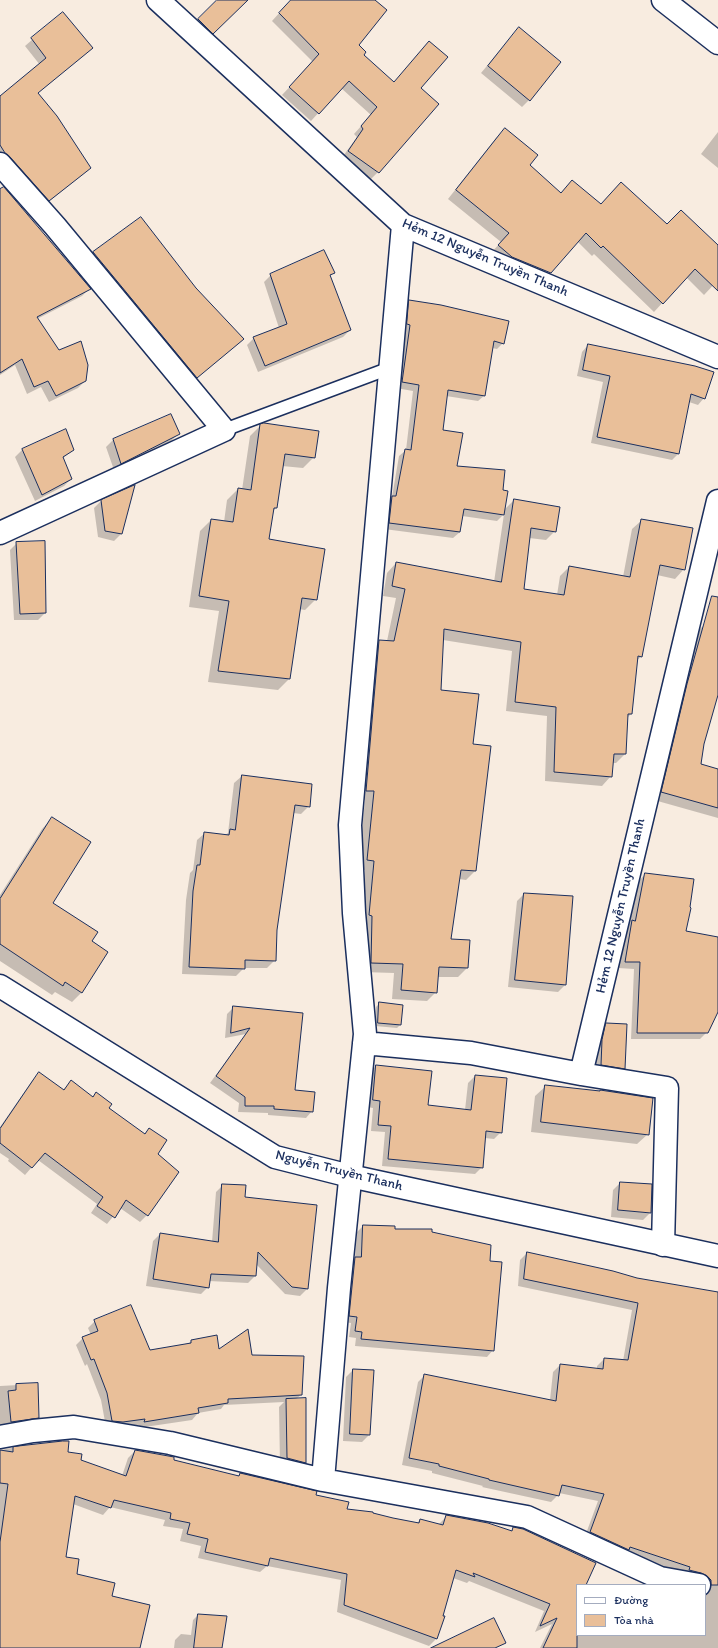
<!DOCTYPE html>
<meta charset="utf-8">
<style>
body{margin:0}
#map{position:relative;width:718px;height:1648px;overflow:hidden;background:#f8ece0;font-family:Itim,sans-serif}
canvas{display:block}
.legend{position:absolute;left:576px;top:1584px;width:130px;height:52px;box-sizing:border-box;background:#fff;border:1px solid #a4acbf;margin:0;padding:5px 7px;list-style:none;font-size:12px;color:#1b2f5e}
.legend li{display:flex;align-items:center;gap:8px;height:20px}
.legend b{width:20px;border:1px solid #a4acbf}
</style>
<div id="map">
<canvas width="718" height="1648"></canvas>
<ul class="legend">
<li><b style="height:5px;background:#fff"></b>Đường</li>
<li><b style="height:11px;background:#e9bf99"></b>Tòa nhà</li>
</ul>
</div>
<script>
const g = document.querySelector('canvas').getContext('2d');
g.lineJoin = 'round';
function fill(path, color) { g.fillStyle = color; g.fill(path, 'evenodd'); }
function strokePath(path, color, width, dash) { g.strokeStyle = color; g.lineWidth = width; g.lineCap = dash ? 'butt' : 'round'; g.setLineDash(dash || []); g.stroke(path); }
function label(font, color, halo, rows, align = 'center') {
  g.font = font + ' Itim,sans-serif'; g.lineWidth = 3; g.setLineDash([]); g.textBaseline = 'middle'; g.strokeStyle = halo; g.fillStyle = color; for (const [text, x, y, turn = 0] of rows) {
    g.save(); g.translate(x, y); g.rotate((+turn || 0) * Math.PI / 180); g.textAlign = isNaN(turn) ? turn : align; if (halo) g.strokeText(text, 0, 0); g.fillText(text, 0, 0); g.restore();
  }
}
fill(new Path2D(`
 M219 0H247L201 45 186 32Z
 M291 0H374L358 45 362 55 393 83 420 88 378 172 371 179 341 159 357 137 354 134 371 115 341 88 311 121 282 95 313 62 272 21Z
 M63 13 92 48 37 94 83 174 42 207 0 161V97L40 65 25 46Z
 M512 36 529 100 522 107 481 73Z
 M505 129 528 165 560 194 572 181 601 205 667 225 718 246V280L704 295 686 277 654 312 594 254 592 256 577 241 542 282 490 254 501 242 448 199 496 138Z
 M718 132V168L701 154Z
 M0 190 89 289 82 296 37 319 58 352 86 380 78 388 49 402 41 387 27 394 15 365 0 375Z
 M141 218 195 289 243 339 187 386 84 262 93 252Z
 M334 272 329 277 350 330 343 337 258 372 247 345 254 338 279 328 264 282 271 275Z
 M409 301 503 343 497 349 492 348 485 395 478 401 446 396 442 430 456 466 502 491 504 510 514 500 555 531 546 540 529 538 522 590 557 595 560 576 569 567 623 577 632 529 642 520 684 569 675 579 657 575 642 656 636 661 631 714 627 718 625 754 616 763H612L611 776 602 786 545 781 547 716 506 711 512 651 443 640 440 690 472 745 490 747 475 871 466 880 459 879 450 940 467 968 458 977H437L436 992 427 1001 392 999 394 973 362 972 360 924 365 870 358 869 365 800H357L370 650 379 641H387L396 598 383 596 387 573 396 563 494 582 504 514 497 521 462 516 460 532 453 538 384 529 386 503 392 497 399 456 406 450 413 391 396 388 403 307Z
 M588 345 704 398 698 405 689 402 678 454 672 460 591 443 603 382 577 376 582 352Z
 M261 425 314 457 303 468 282 466 276 508 273 511 268 540 316 599 305 610 299 609 289 679 278 690 208 682 219 611 189 607 200 531 211 520 224 522 227 500 238 489 242 490 250 436Z
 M178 434 171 441 114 470 106 447 113 440Z
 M22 450H73L62 459 71 479 64 486 35 501 15 457Z
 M101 501 121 534 114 541 98 537 94 508Z
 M17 543 45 613 38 620H14L10 550Z
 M704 625 718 629V691L703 744 700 765 718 770V818L654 800 696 633Z
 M242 776 311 785 309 806 301 814 293 813 276 929 275 960 267 968H244L236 976 182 974 186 900 190 873 193 870 197 840 205 833 225 835 228 833 234 783Z
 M52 818V903L90 941 82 992 72 1002 55 992 52 995 0 961V895L42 829Z
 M645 874 684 932 718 938V1009L707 1032 700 1039H631L634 969 618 968 626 928 629 925 639 881Z
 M524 894 565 985 558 992 508 987 517 901Z
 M380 1003 400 1025 397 1028 375 1026 376 1007Z
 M234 1007 302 1014 294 1091 312 1111 306 1118 268 1115V1113L238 1112 239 1103 210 1083 246 1034 225 1038 227 1014Z
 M606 1024 624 1068 617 1075 595 1071V1048L599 1031Z
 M376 1066 427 1106 465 1110 468 1083 475 1076 506 1079 501 1132 494 1139 485 1138 482 1167 475 1174 382 1166 385 1132 371 1131 373 1108 366 1107 369 1073Z
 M39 1074 63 1090 72 1081 92 1098 96 1093 107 1108 144 1134 149 1129 156 1154 147 1215 140 1222 120 1208 107 1224 91 1213 97 1204 38 1160 25 1175 8 1161 9 1159 0 1153V1127L32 1081Z
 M546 1086 599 1092 648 1134 637 1144 531 1132 535 1096Z
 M620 1183 650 1213 643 1220 611 1217 613 1190Z
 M223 1185 244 1198 307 1289 300 1296 285 1294 256 1264 255 1276 248 1283 209 1281 208 1287 201 1294 146 1286 153 1241 160 1234 212 1242 216 1192Z
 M363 1226 394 1230 431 1232 489 1262 493 1350 487 1357 355 1346 356 1338 349 1337 351 1323 343 1322 349 1264 355 1258 357 1232Z
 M527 1253 637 1279 718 1294V1648H540L552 1624 535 1632 544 1611 469 1581 467 1583 453 1578 436 1639 429 1646 337 1612 341 1580 267 1566 260 1572 198 1558 201 1546 180 1541 183 1529 163 1526 165 1520 110 1507 103 1515 73 1504 65 1557 75 1574 111 1597 139 1648H0V1450L35 1444 67 1453 79 1461 122 1476 128 1458 135 1451 237 1477 240 1474 315 1496 346 1510 417 1523 420 1520 439 1524 447 1516 585 1585H577V1635H705V1585L664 1568 584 1539 598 1501 559 1493 558 1495 551 1502 482 1487 483 1486 432 1473V1471L402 1465 418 1382 425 1375 550 1400 553 1372 560 1365 597 1370V1366L604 1359 623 1361 632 1310 518 1286 520 1260Z
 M95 1321 149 1351 187 1345 191 1341 219 1351 251 1356 301 1395 296 1399 305 1463 298 1470 280 1465 279 1407 284 1402 224 1405 221 1409 198 1413 192 1420 138 1428 139 1425 116 1429 106 1427 101 1400 87 1364 85 1366 76 1345 83 1338 91 1335 88 1328Z
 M353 1370 369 1435 362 1442 343 1441 346 1377Z
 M37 1384 38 1417 32 1423 0 1429V1386Z
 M198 1615 221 1648H174L175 1640 181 1634 191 1635 193 1620Z`), '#0003');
const building = new Path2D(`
 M217 0H248L213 34 198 19Z
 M291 0H375L387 10 359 45 366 52 364 55 394 82 429 41 448 57 421 88 439 104 379 173 348 151 363 129 361 126 377 107 349 81 319 114 289 87 319 54 279 13Z
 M63 12 93 48 38 93 57 116 91 168 49 201 9 156 5 153 0 145V96L46 58 31 38Z
 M519 27 561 62 530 101 488 66Z
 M505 128 538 155 530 165 561 193 572 180 601 204 621 182 667 224 681 210 718 245V291L695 269 663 304 603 246 601 248 586 233 551 273 512 257 498 245 509 233 456 190Z
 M4 187 91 289 37 317 59 350 81 341 88 365 86 381 56 396 48 381 34 387 22 359 0 373V189Z
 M141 217 196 288 244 339 197 378 93 252Z
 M324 250 335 273 330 275 351 330 265 366 253 337 287 324 270 274Z
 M409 300 441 305 509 321 504 344 494 341 485 396 448 390 443 430 463 433 457 466 505 470 503 490 508 491 504 515 464 509 460 532 389 523 392 496H396L405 449 411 450 419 385 402 382 410 325 407 324Z
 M588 344 695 366 714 372 705 399 691 394 679 454 597 437 610 376 583 370Z
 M171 414 180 434 121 464 113 439Z
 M264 423 319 431 315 458 285 454 277 508H274L269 539 325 549 317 600 302 598 290 679 218 671 229 601 199 596 211 519 233 522 238 488 251 490 260 424Z
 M66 429 74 450 63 457 72 479 42 495 22 449Z
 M135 485 122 534 105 531 101 500Z
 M514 499 560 507 556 532 531 528 524 589 564 595 569 566 630 577 641 519 693 528 685 570 660 565 642 657 638 656 632 714H628L626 754H614L612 777 554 772 556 707 515 702 521 642 444 629 441 690 479 694 473 744 491 746 476 871 461 870 451 939 470 940 468 968 439 967 437 993 401 990 403 964 371 963 372 916 369 915 374 861 367 860 374 791H366L379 640 394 641 405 589 392 586 396 562 501 582Z
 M45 541 46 613 20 614 16 542Z
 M712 596 718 597V695L704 744 701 764 718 769V808L661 792 687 684Z
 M242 775 312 784 310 807 295 805 277 930 276 961 245 960V969L189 967 193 891 197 865H200L204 832 229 835 230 829 235 830Z
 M52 817 91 842 53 903 98 932 92 941 108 952 82 993 65 982 63 986 0 944V899Z
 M645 873 694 879 690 907 691 908 686 931 718 937V1012L708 1033H637L640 962H625L632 920 635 921Z
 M524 893 573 896 566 985 515 980Z
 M379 1002 403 1005 401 1025 378 1023Z
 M233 1006 303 1013 295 1090 315 1092 313 1112 274 1109V1106H245V1097L216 1076 250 1028 231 1033Z
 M606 1023 627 1024 625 1069 601 1065 602 1040Z
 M376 1065 432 1071 428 1105 471 1110 475 1075 507 1078 502 1133 486 1131 483 1168 388 1159 391 1126 378 1125 380 1101 373 1100Z
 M39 1072 64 1090 71 1080 93 1097 96 1092 112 1104 109 1108 145 1134 149 1128 167 1140 158 1154 179 1172 148 1216 126 1200 115 1218 97 1206 103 1197 45 1153 32 1168 0 1143V1129Z
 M545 1085 600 1091V1090L653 1098 649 1135 541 1122Z
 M620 1182 652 1184 651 1213 618 1210Z
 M222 1184 246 1185 245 1197 317 1205 308 1289 292 1287 258 1252 256 1276 211 1274 209 1288 153 1279 160 1233 218 1242Z
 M363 1225 395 1226V1229H432V1232L491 1245 490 1261 502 1262 494 1351 361 1339 362 1332 355 1331 357 1317 349 1316 355 1257H361Z
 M527 1252 613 1271 637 1278 718 1292V1585H711V1580L707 1576 701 1573 689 1570 690 1567 630 1547 629 1550 590 1532 604 1494 562 1485 559 1496 489 1480V1479L439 1466V1464L409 1458 424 1374 556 1401 560 1364 603 1369 604 1358 628 1360 638 1303 524 1279Z
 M131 1305 150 1350 191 1343V1340L217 1335 219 1349 248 1329 252 1355 304 1356 302 1395 228 1399V1403L198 1408 199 1413 144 1422 145 1419 123 1422 112 1421 107 1393 94 1359 91 1360 82 1337 98 1331 94 1320Z
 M353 1369 374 1370 370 1435 350 1434Z
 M38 1383 39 1418 11 1422 8 1391 16 1390V1384Z
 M306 1398V1463L287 1458 286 1399Z
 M63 1441H69L68 1452 82 1454 81 1460 126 1476 135 1450 174 1457V1460L239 1476 240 1473 317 1491 316 1495 349 1502 347 1509 373 1512V1513L393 1518 419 1523 420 1519 443 1525 446 1515 488 1523 512 1531 513 1527 523 1529 596 1563 586 1585H577V1648H543L557 1618 540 1626 550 1604 473 1573 475 1577 456 1570 443 1616H445L437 1639 344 1605 347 1574 270 1558 268 1566 205 1552 208 1539 187 1534 190 1523 170 1519 171 1513 114 1500 111 1508 75 1496 66 1557 79 1559 77 1574 115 1583 112 1596 150 1605 140 1648H0V1542L8 1484 0 1483V1450L13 1452V1447Z
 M198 1614 227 1616 222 1648H194Z
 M494 1618 506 1643 495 1648H431Z`);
fill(building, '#e9bf99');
strokePath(building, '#1b2f5e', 1);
const lane = new Path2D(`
 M224 430 390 368`);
const street = new Path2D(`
 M158 0 403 225 718 357
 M663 0 718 43
 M0 164 55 226 224 430 0 533
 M364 1043 471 1053 581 1074
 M663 1245 667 1088 581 1074 718 501
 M0 1437 33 1431 74 1427 170 1443 323 1480 527 1517 660 1578 699 1585
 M323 1480 339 1288 365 1034 354 913 350 825 403 225`);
const secondary = new Path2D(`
 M0 986 275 1157 350 1176 718 1256`);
strokePath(lane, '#1b2f5e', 15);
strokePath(street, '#1b2f5e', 25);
strokePath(secondary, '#1b2f5e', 25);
strokePath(lane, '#fff', 12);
strokePath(street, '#fff', 22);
strokePath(secondary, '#fff', 22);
label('14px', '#1b2f5e', '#fff', [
 ["Hẻm 12 Nguyễn Truyền Thanh",485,258,23],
 ["Hẻm 12 Nguyễn Truyền Thanh",621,906,-77],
 ["Nguyễn Truyền Thanh",339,1171,14]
]);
</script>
